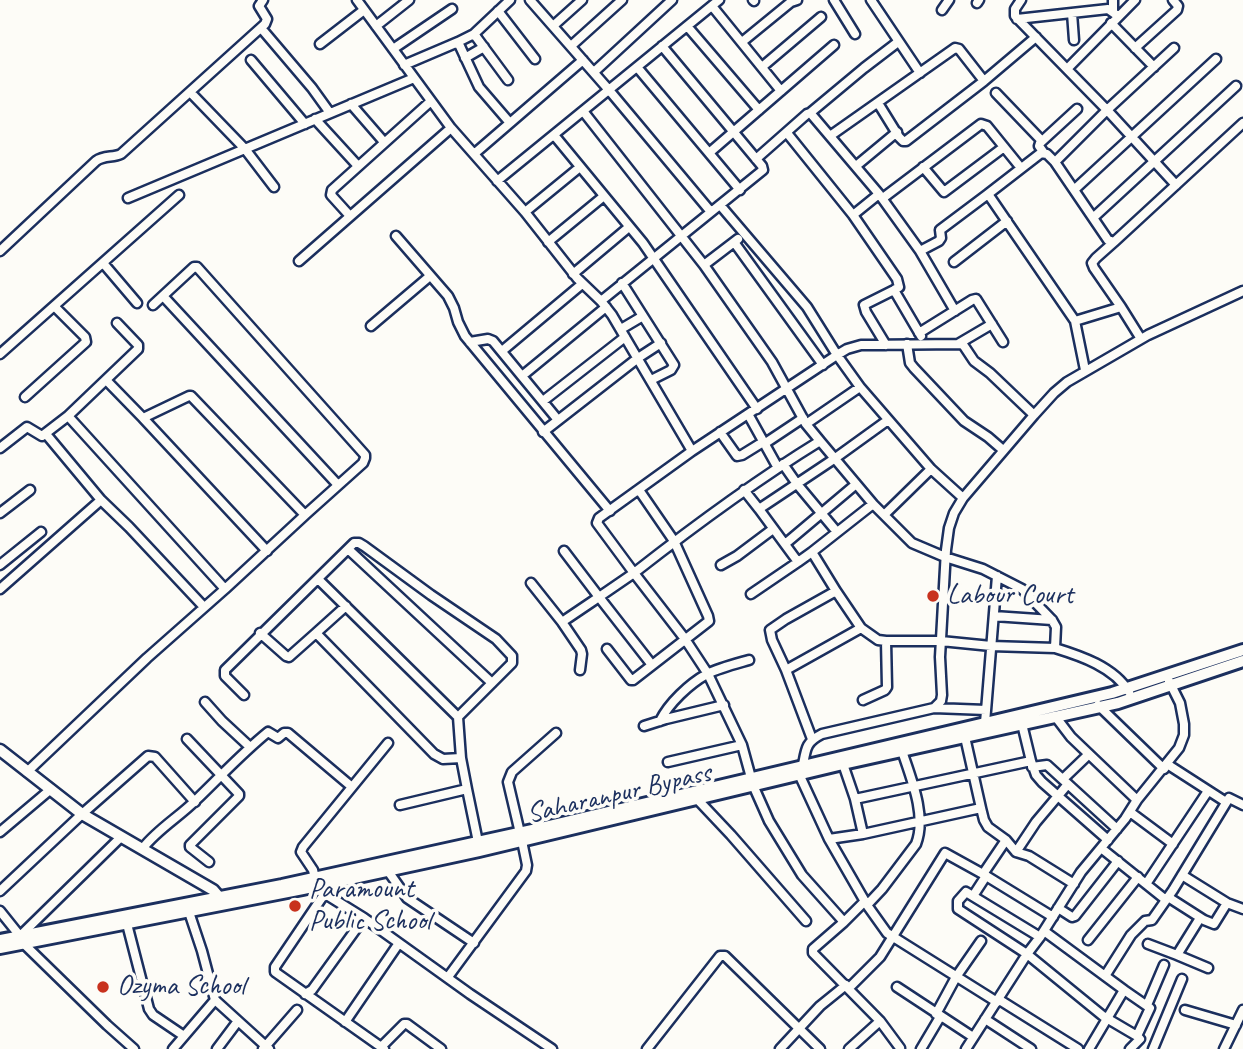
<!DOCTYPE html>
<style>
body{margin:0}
canvas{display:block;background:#fdfcf7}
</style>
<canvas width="1243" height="1049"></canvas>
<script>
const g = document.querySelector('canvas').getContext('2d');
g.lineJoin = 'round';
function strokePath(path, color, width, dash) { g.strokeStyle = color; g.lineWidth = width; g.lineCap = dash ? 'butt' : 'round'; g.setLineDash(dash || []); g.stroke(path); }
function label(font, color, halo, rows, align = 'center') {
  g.font = font + ' Caveat,sans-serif'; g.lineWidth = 7; g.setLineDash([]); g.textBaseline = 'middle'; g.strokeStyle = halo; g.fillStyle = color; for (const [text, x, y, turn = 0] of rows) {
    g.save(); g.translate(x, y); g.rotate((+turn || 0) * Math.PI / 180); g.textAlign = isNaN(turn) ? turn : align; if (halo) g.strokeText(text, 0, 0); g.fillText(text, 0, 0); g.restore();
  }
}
const minor = new Path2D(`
 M357 0 451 128 525 212 577 278 601 301 612 315 692 451
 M530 0 609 90 711 212
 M753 0 754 1
 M834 0 855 34
 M871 0 920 73
 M1021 0 1015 9V16L1107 110 1055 162 1047 154 1041 153 988 194 1075 321 1085 370
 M1113 0V12
 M977 3 979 0
 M712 6 781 91
 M942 10 949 0
 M498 11 535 59
 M1072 13 1074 40
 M1017 19 1108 9 1118 16
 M1111 23 1154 67
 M376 26 409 0
 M553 26 582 0
 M687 26 759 110
 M261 28 312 88 330 113
 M474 34 508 80
 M458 42 479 87 510 123
 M742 42 791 2 797 0
 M320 44 364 10
 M571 46 622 0
 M1135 48 1177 10 1178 6 1173 0
 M1174 48 1107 110 1176 185
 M393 49 452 9
 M465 58 484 47
 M251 60 305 124
 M404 65 458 42 474 34 510 0
 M637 67 740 190
 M762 67 821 17
 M1067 69 1135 0
 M594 72 672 0
 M190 92 245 149 274 187
 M996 93 1042 141
 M878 103 899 137 903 141H906L984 81 1036 37
 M351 104 384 142
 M583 111 704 265 772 362 806 424 820 441
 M810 113 864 68 898 42
 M315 119 358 166
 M787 133 853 215 897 279 899 287 894 290 864 305 866 312 886 345
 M554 135 643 243 757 409
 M830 136 955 48 959 49 984 81
 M709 153 834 45
 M1044 153 1039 146 1040 143 1077 109
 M474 154 583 60
 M756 159 807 114 810 113 812 115 879 194 920 251 955 311
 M1055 162 1108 240 1114 242 1243 123
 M856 166 897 132
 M923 167 944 192 1004 147
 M497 181 719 0
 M1075 189 1216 59
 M128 198 414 78
 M883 198 981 124 987 126 1021 168
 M720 205 807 307 837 355 860 387 931 469 963 498
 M525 212 580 167
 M853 215 879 194
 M350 216 331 195 332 190 431 101
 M1094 217 1236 86
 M396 236 448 296 454 308 458 322 465 336 610 511
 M548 242 604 196
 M734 242 823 365
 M1114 242 1096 258 1092 263 1094 268 1121 307
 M0 251 96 161C104 155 113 158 121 154L265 24 267 19 259 6 263 0
 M920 251 939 241 941 238 940 230 988 194
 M299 261 451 128
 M954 262 1007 221
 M103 263 137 303
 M704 265 738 239
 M573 274 629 227
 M622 283 674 365 671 370 651 380
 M894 290 921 336
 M163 296 338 485
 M601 301 763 170 762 166 662 46
 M153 305 194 267H197L365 455V458L363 463 305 515
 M1075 321 1121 307 1141 339
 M371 326 430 276
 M621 329 643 316
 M919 333 972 300 976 299 1003 342
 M470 342 488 339 493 341 558 420
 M907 344 910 363 914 368 964 421 988 437 1003 450
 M958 344 992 324
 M502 351 582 284
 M0 354 179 195
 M522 376 606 307
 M106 380 143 418
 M25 397 86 342 85 337 54 306
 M543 401 625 337
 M748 414 778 468
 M68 416 138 349V345L117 323
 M806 424 860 387
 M543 432 638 358 661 343
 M720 432 737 456 742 455 763 442
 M46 434 101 500 129 527 204 607
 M764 444 803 418
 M0 448 27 427 42 436 68 416 225 589 147 658 27 772
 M783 464 797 484 837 532
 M744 490 759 509 834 459 888 420
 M873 504 820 441C755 481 694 526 634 573L597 523 599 518 692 451 837 355 847 349 861 345 961 344 964 346 974 361 990 373 1034 415
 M759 509 798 562 812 552
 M0 513 30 490
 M884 515 931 469
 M785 544 855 485
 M348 549 492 683
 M564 551 599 597 562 622 581 650 582 654 580 670
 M0 565 41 532
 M721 565 737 556 773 529
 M318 579 458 717 461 758 467 789 400 805
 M531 583 562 622
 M0 589 101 500
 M225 589 305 515 191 396H189L143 418 267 551
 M751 594 798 562
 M346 606 316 633 434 754 443 759 461 758
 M994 616 1052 620
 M260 633 286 656 289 657 316 633
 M1055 648C1081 656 1114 667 1129 692
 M607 649 631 680H633L709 621 708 616 674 541 639 490
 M652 665 599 597 634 573 685 639 708 674 742 745 753 785 769 821 802 875 844 922
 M786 670 861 628 878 640 886 641H941L991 646 1055 648 1056 627 1052 620 1022 589 983 569 945 557 912 543 873 504 812 552 836 591
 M244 695 225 676V670L354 543H359L364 546 431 595 496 639 512 656V663L458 717
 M863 700 885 690 887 687 886 641
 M205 702 222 721 250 747
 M1098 705 1164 769
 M934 708 986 710
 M1055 716 1071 737 1137 800
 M660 721C669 703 689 684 707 674 719 668 735 664 749 660
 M985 723 997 576
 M644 726 666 719 724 705
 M187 739 239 794V796L190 845V847L209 862
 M812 739 786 670 772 640 770 630 786 619 836 591 861 628
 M1031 761 1036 775 1042 782 1108 840
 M668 762 742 745
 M843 764 855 799 863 834
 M1167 764 1226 802
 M803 765C806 748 806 742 822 734L934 708 941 701 942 695 940 657 946 550 949 528 954 513 963 498 1034 415 1054 393 1067 382 1148 335 1243 291
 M1032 767 1047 765 1117 829
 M799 774 829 839 867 905 887 933 997 1002
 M1063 779 1089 754
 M467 789 478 842
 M855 799 1031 761 1022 724
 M698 800 731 835 806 921
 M981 808 984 820 988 827 1006 840 1016 852 1029 856 1074 884
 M1130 812 1173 844
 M0 832 51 789
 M520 833 508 782 512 772 556 733
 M829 839 863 834 981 808 965 737
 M1006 840 983 874 1053 917
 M143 848C158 829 179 817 196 800 220 777 242 753 268 732L278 738 284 733H288L352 787
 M1101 848 1166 900
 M1016 852 1036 822 1068 784
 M388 871 407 898 474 943
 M1182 875 1227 903 1243 909
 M315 878 313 870 301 852 303 847 388 743
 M1146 884 1208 791
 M314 887 364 918 470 994 552 1049
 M0 891 82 814 148 756 155 757 195 802
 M325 893 275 967V972L384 1049
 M973 896 986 876
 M1168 897 1204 920 1214 924 1227 903
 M865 901 844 922 813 949V953L880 1021 900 1048
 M867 905 882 889 916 844C927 816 911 778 902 751
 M1058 908 1072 917 1075 916 1118 861
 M0 911 20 936 121 837
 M189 912 202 951 215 1000 269 1049
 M127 924 149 1009 153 1015 184 1036
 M1044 931 1124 990 1089 1049
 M1040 937 966 892 958 901V909L1027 954 1103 1016 1137 1036 1140 1039 1130 1049
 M1088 940 1138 877
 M24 944 107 1025 134 1049
 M1148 944 1177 955 1200 918
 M1177 955 1208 968
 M1105 976 1131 935 1145 921 1152 920 1173 890 1229 798 1243 805
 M448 977 526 871 527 865 522 841
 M897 987 973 1037
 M849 988 880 957 945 853 983 874
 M1124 990 1150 1008 1137 1036
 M305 994 312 990 364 918
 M998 999 1078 1049
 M1147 1005 1164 965
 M1185 1010 1236 1025
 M936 1014 956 977 981 941
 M985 1019 1031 1049
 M345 1022 399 943
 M381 1047 404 1024H407L441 1049
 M173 1049 215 1000
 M217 1049 238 1021
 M263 1049 297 1010
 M647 1049 720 956H725L820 1049
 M780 1049 820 1006 846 985
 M849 1049 880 1021
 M921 1049 940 1017
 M966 1049 1027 954 1040 937 1081 872 1125 819 1137 800 1179 748 1184 735V724L1180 703 1169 681
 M1153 1049 1182 979
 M1224 1049 1243 1010`);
const tertiary = new Path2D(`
 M0 750 82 814 213 890 219 897 221 904`);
const secondary = new Path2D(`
 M0 940 282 885 537 829 1112 693 1243 650
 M0 948 303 889 479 851 843 764 1118 703 1243 661`);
strokePath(minor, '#1b2f5e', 13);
strokePath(tertiary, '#1b2f5e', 15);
strokePath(secondary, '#1b2f5e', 16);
strokePath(minor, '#fdfcf7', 8);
strokePath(tertiary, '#fdfcf7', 10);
strokePath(secondary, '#fdfcf7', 10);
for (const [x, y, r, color] of [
 [933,596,7,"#c8321e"],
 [295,906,7,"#c8321e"],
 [103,987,7,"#c8321e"]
]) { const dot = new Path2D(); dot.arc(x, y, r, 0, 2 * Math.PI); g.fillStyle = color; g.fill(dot); strokePath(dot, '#fdfcf7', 2.5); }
label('28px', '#1b2f5e', '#fdfcf7', [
 ["Labour Court",947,596],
 ["Paramount",309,890],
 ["Public School",309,922],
 ["Ozyma School",117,987]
], 'left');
label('28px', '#1b2f5e', '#fdfcf7', [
 ["Saharanpur Bypass",619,794,-13]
]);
</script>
